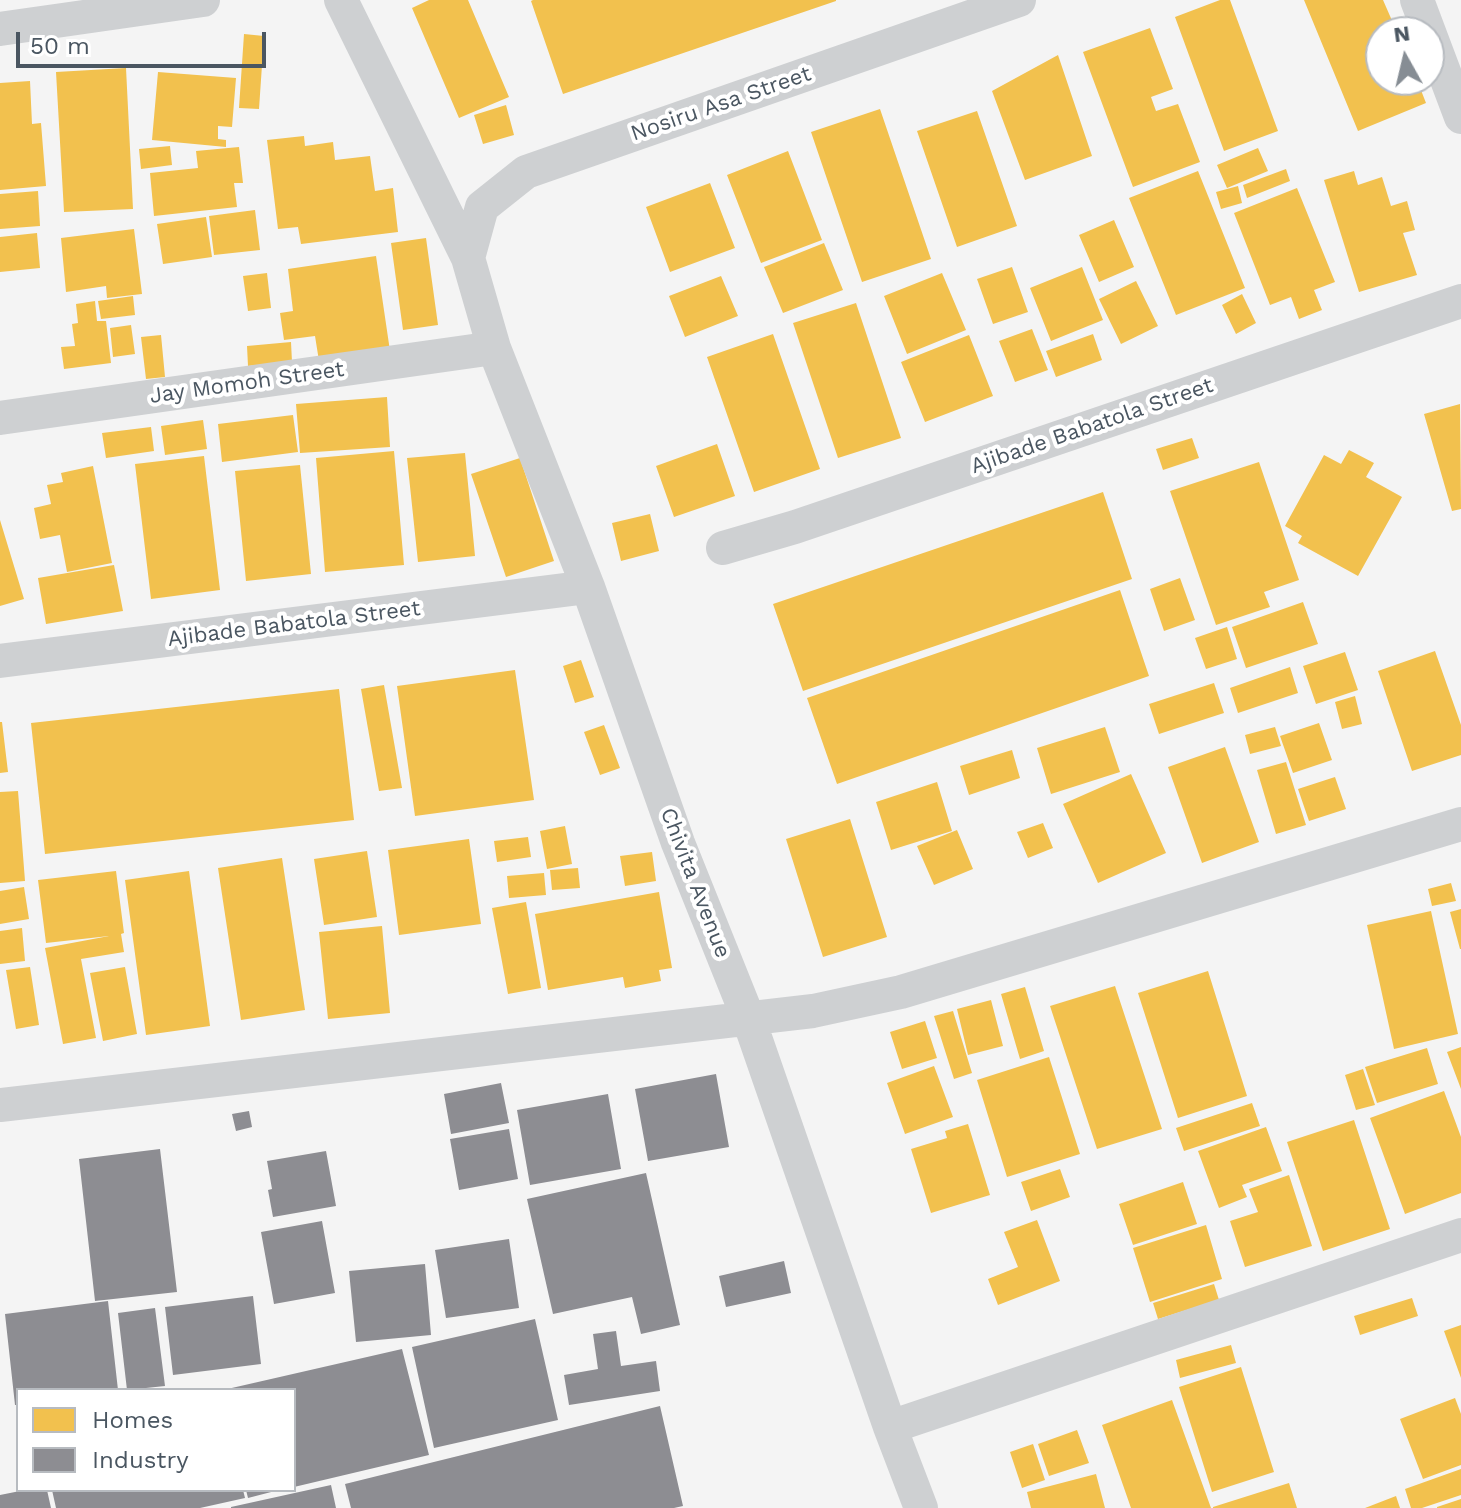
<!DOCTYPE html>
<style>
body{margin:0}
#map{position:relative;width:1461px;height:1508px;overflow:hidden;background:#f4f4f4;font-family:"Work Sans",sans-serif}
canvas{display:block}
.legend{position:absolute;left:16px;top:1388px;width:280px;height:104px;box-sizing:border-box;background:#fff;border:2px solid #b7bbc0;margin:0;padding:10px 14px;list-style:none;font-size:24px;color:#4a5661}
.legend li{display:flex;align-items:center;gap:16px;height:40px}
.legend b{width:40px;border:2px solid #b7bbc0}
.north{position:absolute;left:1365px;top:16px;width:80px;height:80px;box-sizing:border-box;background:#fff;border:2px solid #b7bbc0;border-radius:50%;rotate:352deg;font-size:22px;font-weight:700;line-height:32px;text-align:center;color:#4a5661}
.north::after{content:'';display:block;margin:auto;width:28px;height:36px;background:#868d94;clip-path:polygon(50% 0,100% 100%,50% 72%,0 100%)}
.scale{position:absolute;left:16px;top:32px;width:250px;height:36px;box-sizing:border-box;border:4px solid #4a5661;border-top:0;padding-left:10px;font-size:24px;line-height:28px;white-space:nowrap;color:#4a5661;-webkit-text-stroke:6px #fff;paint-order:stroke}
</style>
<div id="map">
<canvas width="1461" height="1508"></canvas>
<ul class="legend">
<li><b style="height:22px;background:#f2c14e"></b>Homes</li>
<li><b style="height:22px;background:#8d8d92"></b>Industry</li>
</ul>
<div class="north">N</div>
<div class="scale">50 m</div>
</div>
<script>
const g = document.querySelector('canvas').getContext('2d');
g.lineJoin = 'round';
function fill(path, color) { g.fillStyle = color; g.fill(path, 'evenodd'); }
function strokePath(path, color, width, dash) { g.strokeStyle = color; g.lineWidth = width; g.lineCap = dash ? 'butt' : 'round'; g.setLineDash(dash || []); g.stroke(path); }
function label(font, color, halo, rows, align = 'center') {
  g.font = font + ' "Work Sans",sans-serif'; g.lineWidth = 8; g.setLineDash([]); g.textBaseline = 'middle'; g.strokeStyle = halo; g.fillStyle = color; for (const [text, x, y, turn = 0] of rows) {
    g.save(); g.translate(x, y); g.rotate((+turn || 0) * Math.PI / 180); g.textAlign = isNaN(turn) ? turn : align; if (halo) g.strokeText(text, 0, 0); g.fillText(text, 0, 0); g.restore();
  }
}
fill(new Path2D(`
 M429 0H468L509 97 459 118 412 8Z
 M533 0H836V1L563 94 531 1Z
 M1220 0H1230L1278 131 1224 151 1175 17Z
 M1304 0H1383L1397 32H1381V80H1417L1426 103 1358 131Z
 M1150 28 1173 89 1151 97 1156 111 1178 104 1200 162 1133 187 1083 52Z
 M244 34 264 36 259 109 239 108Z
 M1058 55 1092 156 1025 180 992 91Z
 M126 68 133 209 64 212 56 72Z
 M158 72 236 78 232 127 218 126V139L226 140V147L152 140Z
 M30 81 32 124 41 123 46 186 0 190V83Z
 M506 105 514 135 483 144 474 115Z
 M880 109 931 259 862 282 811 132Z
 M977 111 1017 226 957 247 917 131Z
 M304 136 305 146 333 142 335 160 370 156 375 191 393 188 398 232 301 244 298 227 278 229 267 140Z
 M170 146 172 165 141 169 139 149Z
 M239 147 243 183H234L237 207 154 216 150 173 198 168 196 151Z
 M1258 148 1268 171 1227 188 1217 165Z
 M788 151 822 240 761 263 727 175Z
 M1286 169 1290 181 1247 198 1243 185Z
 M1198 171 1245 288 1176 315 1129 198Z
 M1354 171 1358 185 1382 177 1391 206 1407 201 1415 230 1403 233 1417 275 1359 292 1324 180Z
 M710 183 735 248 670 272 646 207Z
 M1238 186 1242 203 1221 209 1216 192Z
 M1297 188 1335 282 1314 290 1322 310 1299 319 1291 297 1270 305 1234 213Z
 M38 191 40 226 0 229V194Z
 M255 210 260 250 214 255 209 216Z
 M206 217 212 257 163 264 157 224Z
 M1114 220 1134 267 1099 282 1079 235Z
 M134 229 142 294 107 298 106 286 66 292 61 238Z
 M37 233 40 268 0 272V237Z
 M426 238 438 325 403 330 391 243Z
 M824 243 843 290 783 313 764 267Z
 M376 256 390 351 319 361 315 336 284 340 280 313 293 311 288 269Z
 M1012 267 1028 312 993 324 977 279Z
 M1082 267 1103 320 1051 341 1030 288Z
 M267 273 271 308 248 311 243 276Z
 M942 273 966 330 907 354 884 296Z
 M721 276 738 316 685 337 669 296Z
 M1136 281 1158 326 1121 344 1099 299Z
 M1242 294 1256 323 1236 334 1222 305Z
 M133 296 135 315 101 319 98 301Z
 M95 301 97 321H106L111 363 64 369 61 347 75 346 72 324 78 323 76 304Z
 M856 303 901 438 838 458 793 323Z
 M131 325 135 354 113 357 110 328Z
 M1032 329 1048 370 1015 382 999 341Z
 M773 334 820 469 754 492 707 357Z
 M1093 334 1102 360 1056 377 1046 351Z
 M161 335 165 377 146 379 141 337Z
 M969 335 993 396 925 422 901 362Z
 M291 342 292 362 248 366 247 346Z
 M387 397 390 447 300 453 296 404Z
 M1460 404 1461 509 1452 511 1424 414Z
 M293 415 298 452 222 462 218 424Z
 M203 420 207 449 165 455 161 426Z
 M151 427 154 451 106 458 102 433Z
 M1192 438 1199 458 1163 470 1156 449Z
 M717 444 735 496 674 517 656 466Z
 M1349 450 1374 463 1366 477 1402 497 1358 576 1298 543 1302 536 1285 526 1324 455 1341 464Z
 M394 451 404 565 325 572 316 458Z
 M465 453 475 556 418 562 407 458Z
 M204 456 220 590 151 599 135 464Z
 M520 458 554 561 506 577 471 474Z
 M1259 462 1299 580 1264 592 1270 607 1216 625 1170 491Z
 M300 465 311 574 246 581 235 471Z
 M93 466 112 563 67 572 60 535 40 539 34 508 51 504 47 485 63 482 61 473Z
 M1103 492 1132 579 803 691 773 604Z
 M650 514 659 551 621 561 612 523Z
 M0 520 24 599 0 606Z
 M114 565 123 611 46 624 38 578Z
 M1180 578 1195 620 1164 631 1150 589Z
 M1120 590 1149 676 837 784 807 698Z
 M1303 602 1318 644 1246 668 1232 627Z
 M1227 627 1237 659 1206 669 1195 638Z
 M1435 651 1461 725V755L1412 771 1378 671Z
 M1345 652 1358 690 1316 704 1303 666Z
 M581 660 594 697 575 703 563 666Z
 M1290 667 1298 693 1238 713 1230 688Z
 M515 670 534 800 415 816 397 686Z
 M1214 683 1224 713 1159 734 1149 704Z
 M384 685 402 788 379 791 361 689Z
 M339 689 354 820 45 854 31 723Z
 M1355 696 1362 724 1342 729 1335 702Z
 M0 722H2L8 772 0 773Z
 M1319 723 1332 760 1293 773 1280 736Z
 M604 725 620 768 600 775 584 732Z
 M1105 727 1120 772 1051 794 1037 748Z
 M1275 727 1281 746 1250 754 1245 735Z
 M1225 747 1259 842 1202 863 1168 767Z
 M1012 750 1020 778 969 795 960 766Z
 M1286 762 1306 825 1276 834 1257 770Z
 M1131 774 1166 853 1098 883 1063 804Z
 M1335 777 1346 809 1309 821 1298 789Z
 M937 782 952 831 891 850 876 802Z
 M18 791 25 881 0 883V792Z
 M850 819 887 937 823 957 786 839Z
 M1043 823 1053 848 1028 858 1017 832Z
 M565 826 572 864 547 869 540 831Z
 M957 830 973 869 934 885 917 846Z
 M528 837 531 857 497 862 494 841Z
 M469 839 481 924 399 935 388 850Z
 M367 851 377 917 324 925 314 859Z
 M652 852 656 881 625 886 620 856Z
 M282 858 305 1010 241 1020 218 868Z
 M578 868 580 888 552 890 550 870Z
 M116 871 124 933 121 934 124 952 81 959 96 1038 63 1044 45 948 109 936 46 943 38 880Z
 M189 871 210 1026 146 1035 125 880Z
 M544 873 546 895 509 898 507 876Z
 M1451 883 1456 901 1432 906 1428 889Z
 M24 887 29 919 0 924V891Z
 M659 892 672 968 659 970 661 981 625 988 623 977 548 990 535 914Z
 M526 902 541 988 508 994 492 908Z
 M1461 909V949H1460L1450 912Z
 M1431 911 1458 1034 1394 1049 1367 925Z
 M382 926 390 1013 328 1019 319 932Z
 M22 928 25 961 0 964V931Z
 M30 967 39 1025 16 1029 6 970Z
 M125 967 137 1034 103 1041 90 973Z
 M1208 971 1247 1096 1178 1118 1138 993Z
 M1115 986 1162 1129 1097 1149 1050 1006Z
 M1025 987 1044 1051 1020 1059 1001 994Z
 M991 1000 1003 1046 968 1055 957 1009Z
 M953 1011 972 1073 954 1079 934 1016Z
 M925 1021 937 1058 902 1069 890 1032Z
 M1461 1047V1089L1447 1052Z
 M1427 1048 1438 1084 1377 1103 1365 1067Z
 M1049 1057 1080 1154 1007 1177 977 1080Z
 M934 1066 953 1117 905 1134 887 1083Z
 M1363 1069 1375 1105 1356 1110 1345 1075Z
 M1444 1091 1461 1137V1193L1405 1214 1370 1118Z
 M1252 1103 1260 1126 1184 1151 1176 1128Z
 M1354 1120 1390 1229 1323 1251 1287 1142Z
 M968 1124 990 1195 931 1213 911 1149 947 1138 945 1131Z
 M1266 1127 1282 1171 1242 1185 1247 1197 1219 1208 1198 1151Z
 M1060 1169 1070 1197 1031 1211 1021 1182Z
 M1289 1175 1312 1246 1245 1267 1230 1221 1258 1212 1249 1189Z
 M1183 1182 1197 1224 1133 1245 1119 1204Z
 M1037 1220 1060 1281 998 1305 988 1279 1018 1267 1004 1232Z
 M1206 1225 1222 1279 1150 1302 1133 1248Z
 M1214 1284 1219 1300 1158 1319 1153 1303Z
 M1412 1298 1418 1316 1360 1335 1354 1316Z
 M1461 1325V1378L1444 1331Z
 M1231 1345 1236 1363 1180 1378 1176 1360Z
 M1241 1367 1274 1472 1212 1492 1179 1387Z
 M1455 1398 1461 1414V1465L1423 1479 1400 1419Z
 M1172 1400 1211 1508H1131L1102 1425Z
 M1077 1430 1089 1463 1049 1476 1038 1444Z
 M1033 1444 1045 1480 1022 1488 1010 1452Z
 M1461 1469V1495L1422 1508H1411L1405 1489Z
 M1096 1474 1105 1508H1031L1027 1492Z
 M1289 1483 1297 1508H1213V1507Z
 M1396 1496 1400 1508H1365Z
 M1461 1499V1508H1437V1507Z`), '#f2c14e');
fill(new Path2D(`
 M716 1074 729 1147 648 1161 635 1089Z
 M501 1083 509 1123 451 1134 444 1094Z
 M608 1094 621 1169 530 1185 517 1110Z
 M249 1111 252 1127 236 1131 232 1114Z
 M509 1129 518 1179 459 1190 450 1139Z
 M160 1149 177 1292 95 1301 79 1159Z
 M326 1151 336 1206 273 1217 268 1190 272 1189 267 1161Z
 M646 1173 680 1325 641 1334 632 1297 553 1314 527 1199Z
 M322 1221 335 1293 274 1304 261 1232Z
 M509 1239 519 1308 446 1318 435 1250Z
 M784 1261 791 1293 726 1307 719 1276Z
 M425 1264 431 1335 356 1342 349 1271Z
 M253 1296 261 1364 173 1375 165 1307Z
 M108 1301 118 1390H18V1405H15L5 1314Z
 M155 1308 165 1386 127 1390 118 1313Z
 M535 1319 558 1420 434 1448 412 1347Z
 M616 1331 621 1366 656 1361 660 1391 569 1405 564 1375 598 1369 593 1334Z
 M402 1349 429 1455 294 1487V1390H223Z
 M660 1406 683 1506 674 1508H351L345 1484Z
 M331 1485 336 1508H231V1507Z
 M25 1490H47L51 1508H0V1495Z
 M52 1490H243L245 1498 200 1508H56Z
 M246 1490H275V1491L248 1498Z`), '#8d8d92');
strokePath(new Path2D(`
 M341 0 468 258 494 348 588 587 678 843 749 1020 890 1427 921 1508
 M1417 0 1429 32
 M0 29 203 0
 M1429 32 1461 117
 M468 258 482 207 526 172 1019 0
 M0 418 494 348
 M723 548 795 527 1461 301
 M0 661 588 587
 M0 1105 813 1011 901 992 1461 824
 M890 1427 1461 1235`), '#ced0d2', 34);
label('22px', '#4a5661', '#fff', [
 ["Nosiru Asa Street",721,104,-19],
 ["Jay Momoh Street",247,383,-8],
 ["Ajibade Babatola Street",1092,426,-19],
 ["Ajibade Babatola Street",294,624,-7],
 ["Chivita Avenue",695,883,69]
]);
</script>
